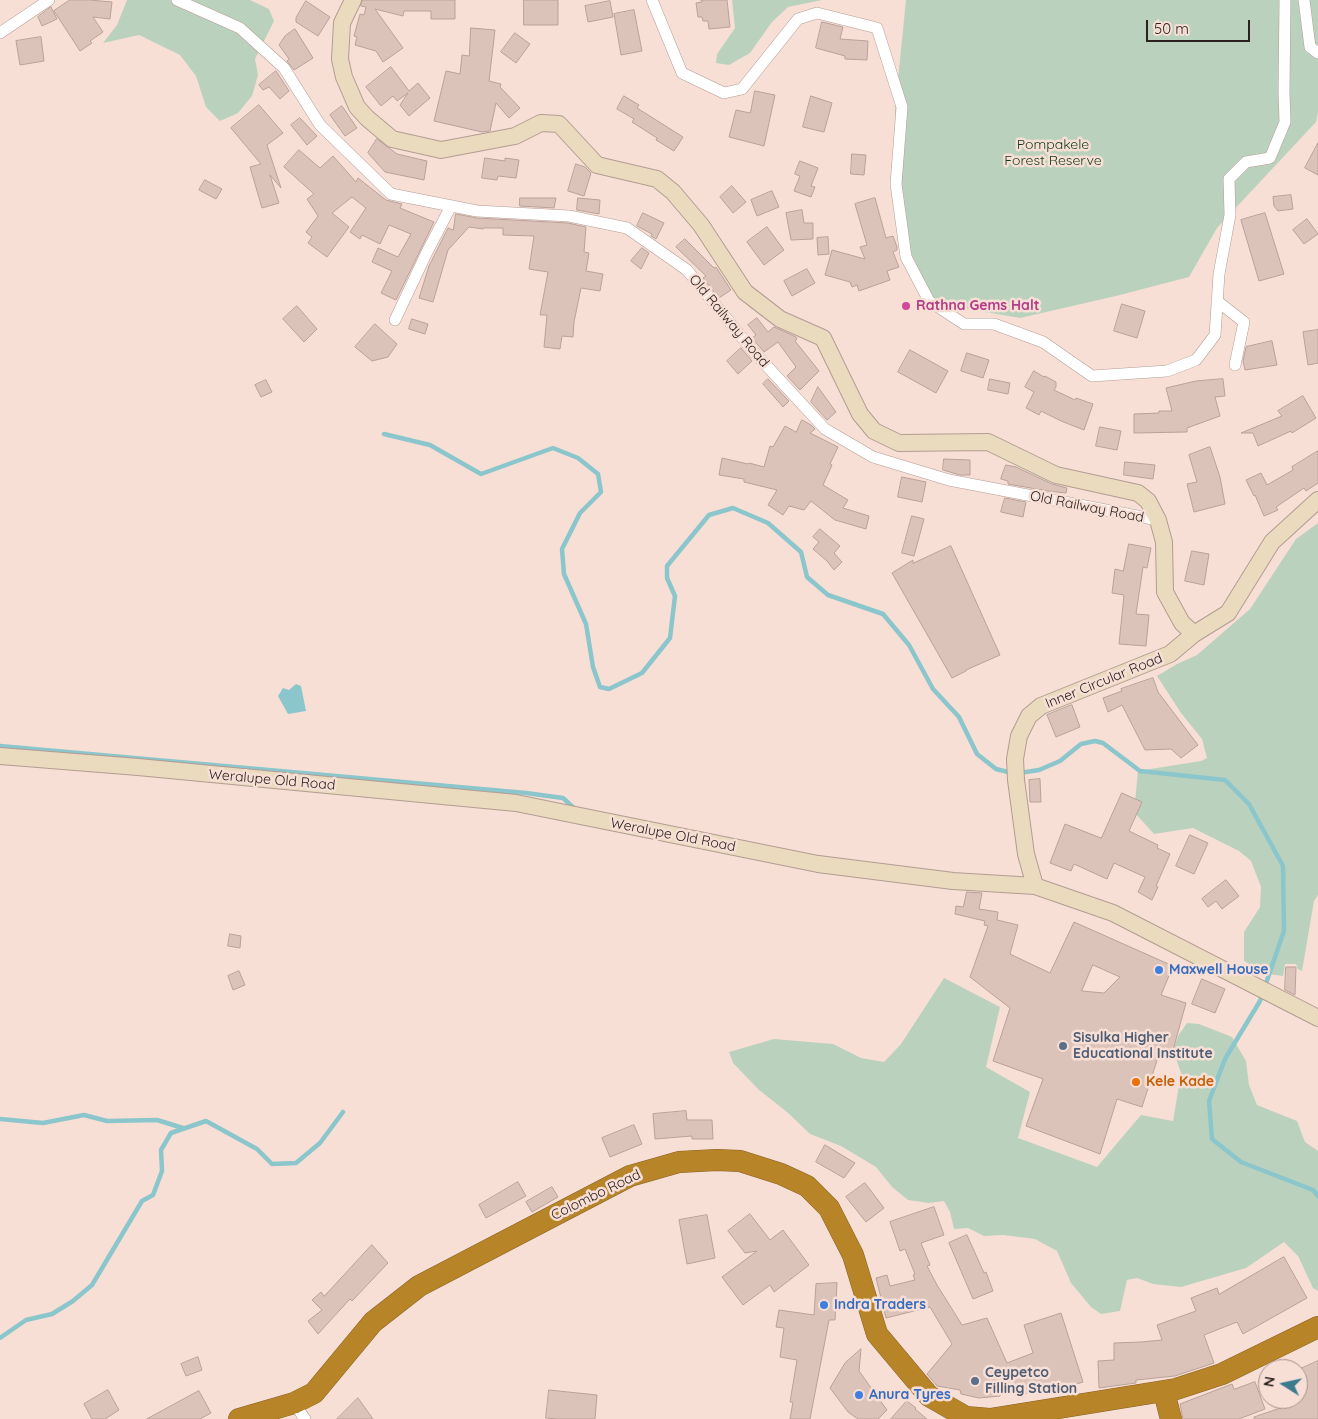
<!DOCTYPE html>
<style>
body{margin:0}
#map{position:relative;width:1318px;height:1419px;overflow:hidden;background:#f8dfd6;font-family:Quicksand,sans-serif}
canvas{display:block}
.north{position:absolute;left:1258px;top:1359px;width:50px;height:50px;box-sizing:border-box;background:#f8dfd6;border:1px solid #a6938d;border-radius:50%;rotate:280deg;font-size:14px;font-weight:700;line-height:20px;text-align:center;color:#2b221f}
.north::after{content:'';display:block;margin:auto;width:18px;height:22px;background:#3b7b8e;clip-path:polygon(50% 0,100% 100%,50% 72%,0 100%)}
.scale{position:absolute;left:1146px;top:20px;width:104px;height:22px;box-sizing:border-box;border:2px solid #2b221f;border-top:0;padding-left:6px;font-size:15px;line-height:18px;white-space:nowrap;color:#2b221f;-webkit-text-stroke:4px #f8dfd6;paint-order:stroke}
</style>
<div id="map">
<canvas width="1318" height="1419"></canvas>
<div class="north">N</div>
<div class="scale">50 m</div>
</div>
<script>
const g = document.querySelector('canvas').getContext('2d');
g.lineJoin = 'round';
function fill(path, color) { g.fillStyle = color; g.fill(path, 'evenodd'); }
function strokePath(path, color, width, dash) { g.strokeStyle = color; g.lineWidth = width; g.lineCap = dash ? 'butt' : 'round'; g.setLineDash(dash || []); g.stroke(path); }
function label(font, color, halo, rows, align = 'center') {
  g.font = font + ' Quicksand,sans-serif'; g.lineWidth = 5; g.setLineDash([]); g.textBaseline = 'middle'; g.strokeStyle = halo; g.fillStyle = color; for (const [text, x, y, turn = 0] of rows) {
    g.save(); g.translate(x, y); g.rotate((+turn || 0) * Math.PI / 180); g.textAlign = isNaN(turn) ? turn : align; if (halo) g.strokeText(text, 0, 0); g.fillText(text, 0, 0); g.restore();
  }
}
fill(new Path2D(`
 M127 0H250L269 9 274 21 255 59 258 75 252 96 238 113 220 121 206 107 196 76 180 55 139 35 103 43 117 25Z
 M732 0H822L788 7 772 22 750 53 729 65 716 63 717 54 735 28Z
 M906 0H1318V112L1316 122 1217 228 1189 277 1116 296 1020 318 927 302 905 233 895 109Z
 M1318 523V895L1314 901 1302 971 1298 969 1296 964H1285L1283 976 1268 974 1244 961V932L1260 907 1261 887 1251 861 1239 851 1193 828 1154 834 1134 812 1138 771 1201 761 1207 758 1202 739 1181 713 1157 676 1177 664 1197 655 1250 609 1296 539Z
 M944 978 1000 1007 986 1067 1030 1092 1018 1138 1097 1167 1141 1115 1173 1121 1181 1073 1173 1050 1178 1036 1187 1023 1199 1024 1232 1037 1246 1061 1249 1085 1257 1105 1297 1121 1305 1142 1318 1151V1291L1313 1288 1298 1256 1284 1242 1246 1268 1181 1287 1153 1284 1137 1278 1127 1280 1120 1311 1101 1314 1091 1307 1071 1283 1057 1251 1035 1239 1003 1235 984 1236 968 1228 954 1229 950 1212 944 1201 929 1203 908 1200 892 1187 876 1167 841 1146 810 1134 787 1112 759 1090 733 1063 729 1052 774 1039 833 1044 861 1058 884 1062 901 1044Z`), '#bad2bd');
fill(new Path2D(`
 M296 684 301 686 306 711 288 714 278 696 283 688 289 690Z`), '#8ac6cb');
strokePath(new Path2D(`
 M384 434 430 445 481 474 553 448 578 458 598 474 601 492 580 513 562 549 564 574 586 624 593 667 600 687 609 689 642 673 670 638 675 596 667 578V566L709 515 733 508 768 523 801 552 807 577 828 595 883 614 909 645 933 689 959 717 977 754 996 769 1012 773
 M0 746 526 793 563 798 575 809
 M1019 773 1039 770 1060 761 1081 744 1095 741 1103 743 1140 771 1225 780 1249 804 1283 866 1284 931 1260 1001 1225 1059 1209 1101 1212 1139 1241 1162 1313 1190 1318 1196
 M0 1119 43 1123 84 1115 107 1121 157 1120 183 1128
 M0 1338 26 1320 52 1314 73 1301 92 1285 142 1201 153 1195 162 1171 161 1150 171 1133 206 1121 257 1149 272 1164 296 1163 320 1143 343 1112`), '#8ac6cb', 4.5);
const building = new Path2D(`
 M70 0H90L112 2 110 19 93 17 103 32 90 41 92 43 80 51 54 11Z
 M363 0H455V19H431V11H404L403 16 375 9 403 48 383 62 376 51 355 45 357 37 354 36 360 14 364 15 366 7 361 6Z
 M524 0H558V25H524Z
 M701 0H727L730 27 709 29 708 21H703L702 17H698L696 3 702 2Z
 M306 1 330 17 318 36 296 22V18Z
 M610 1 613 17 588 22 585 6Z
 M51 7 57 19 42 26 38 17Z
 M634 10 642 51 621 55 614 14Z
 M822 22 843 27 840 39 868 41 867 60 845 59V56L816 48Z
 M471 28 495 30 489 81 501 84 500 87 520 108 509 118 496 103 490 131 482 132 434 121 446 71 460 74 462 55 469 56Z
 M295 29 313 58 294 70 287 61 289 59 279 45 285 36Z
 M515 33 530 44 516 63 501 52Z
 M41 37 44 61 20 65 16 41Z
 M391 67 409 91 418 83 430 98 409 116 400 105 408 93 397 101 393 96 381 106 366 87Z
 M276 71 289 91 280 99 269 87 263 90 259 85Z
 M755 91 775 95 764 146 729 137 736 110 750 113Z
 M624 96 639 105 637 108 683 137 674 151 656 140 657 138 632 122 634 119 617 109Z
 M811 96 832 103 824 132 803 127Z
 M259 105 283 133 267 145 281 188 270 175 279 203 262 208 250 167 261 164 231 128Z
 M342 106 357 128 345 136 330 115Z
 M300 118 317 136 307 145 291 125Z
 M377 139 397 154 427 161 424 180 385 172 368 153Z
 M1318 143V175L1305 168Z
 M299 150 320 168 333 156 356 182 358 178 386 200 402 204 400 208 434 222 396 300 381 293 392 271 372 262 378 248 398 257 411 234 389 225 380 244 362 235 360 239 350 232 366 208 352 197 332 213 349 227 327 257 308 243 312 237 306 232 318 216 307 199 314 194 284 167Z
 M852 154 866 155 864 175 851 174Z
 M485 158 505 161V158L519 160 516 178 498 176 497 180 482 178Z
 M800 161 818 168 811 186 815 187 811 197 794 191 800 176 795 174Z
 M576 164 585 167 591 173 584 196 568 191Z
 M205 180 222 189 216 199 199 190Z
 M732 186 746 202 733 213 720 197Z
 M772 191 779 207 757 216 751 200Z
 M1291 195 1293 209 1278 211 1274 206 1273 197Z
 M520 198H556L554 208 520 206Z
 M578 198 600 200 599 214 577 210Z
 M875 198 886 238 893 236 897 247V250L893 252 899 267 887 271 890 280 859 291 857 285 852 287 850 282 825 275 832 250 865 259 860 247 867 245 855 204Z
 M802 210 804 223H813V239L791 240 786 213Z
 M643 213 664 223 656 239 651 236 652 234 637 226Z
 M1265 213 1284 274 1259 281 1241 220Z
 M456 214 477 218 568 223 586 227 584 252 589 253 586 271 603 274 600 291 581 288 574 322 573 337 562 336 560 349 544 347 547 315H540L548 272 529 269 534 236 503 235V228H483V229L469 227 448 250 433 302 419 298 429 266 448 228 453 230Z
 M1307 219 1318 234 1304 244 1293 230Z
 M767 227 784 250 764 265 747 242Z
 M828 237 829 254 818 255 817 238Z
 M685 239 714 268 716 267 731 290 719 298 703 278 706 276 676 247Z
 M642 248 649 253 641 269 631 261Z
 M807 269 815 283 792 296 784 281Z
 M1122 304 1145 311 1137 338 1114 331Z
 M297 306 317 329 304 342 283 319Z
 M757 318 768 332 774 327 796 337 797 339 795 341 819 371 800 390 787 376 796 367 778 342 764 352 752 338 756 335 748 325Z
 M412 319 428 324 425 334 409 329Z
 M375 324 397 344 388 357 372 361 355 347Z
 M1318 330V363L1308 365 1303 332Z
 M1272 341 1277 365 1245 370 1243 361 1246 347Z
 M741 348 752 361 738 374 727 361Z
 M910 350 948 371 936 393 898 372Z
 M967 353 989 360 983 378 961 371Z
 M1034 371 1044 377 1045 376 1056 382V387L1054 390 1075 400 1076 398 1093 404 1084 430 1061 421 1041 411 1039 415 1026 408 1034 392 1025 387Z
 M768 379 789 401 783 407 763 384Z
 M990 379 1010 383 1008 394 988 390Z
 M1223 379 1225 396 1215 397 1220 416 1187 428V432L1134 433V414L1159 413V411H1172L1166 388 1196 381Z
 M266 380 272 392 261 397 255 385Z
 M818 387 836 412 827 420 811 402Z
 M1303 396 1316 418 1292 433 1291 431 1258 446 1253 433H1241L1282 416 1278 411Z
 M802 420 811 425 815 429 810 433 838 447 830 464 832 465 823 485 848 500 843 508 869 516 866 529 835 520 811 501 804 510 789 506 783 515 768 505 777 490 744 482V479L719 475 722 458 748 464 749 463 764 467 770 446 773 447 785 426 796 432Z
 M1100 427 1121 431 1117 450 1096 446Z
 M1210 447 1220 477 1225 504 1194 512 1187 484 1197 482 1189 455Z
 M1318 451V483L1306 491 1304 488 1276 507 1278 510 1264 516 1255 495 1254 496 1246 480 1261 473 1267 485 1293 470 1292 467Z
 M944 459 970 460V475H960L943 470Z
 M1125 462 1155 465 1153 479 1124 475Z
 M1006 465 1016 467 1052 484 1067 488 1066 493 1048 491 1008 484V481L1001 479Z
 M902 477 926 482 922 502 898 497Z
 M1005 498 1026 502 1023 517 1001 512Z
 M912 516 924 519 914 556 902 553Z
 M820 529 840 546 834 553 842 562 834 570 827 561 813 549 819 542 813 537Z
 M1129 544 1151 548 1147 568 1143 567 1136 614 1149 615 1146 646 1119 644 1124 595 1112 593 1115 569 1123 571Z
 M951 546 1000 655 966 670V671L952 678 892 573 913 560V563Z
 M1192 551 1209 554 1204 585 1185 581Z
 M1153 678 1158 692 1198 745 1181 758 1171 749 1145 750 1122 705 1108 712 1103 698 1122 691 1121 689Z
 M1072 705 1080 727 1056 737 1047 715Z
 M1040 779 1041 802H1030L1029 780Z
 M1122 793 1142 802 1129 831 1158 845 1157 848 1170 854 1156 886 1158 887 1152 900 1138 892 1145 877 1114 863 1107 879 1074 864 1071 871 1050 863 1065 824 1101 838Z
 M1190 835 1208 843 1194 874 1176 866Z
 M1226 880 1239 896 1222 909 1216 901 1208 907 1202 899Z
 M967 892 982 893 979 909 998 912 997 920 1018 925 1010 954 1050 973 1074 922 1173 966 1161 995 1186 1003 1173 1050 1161 1048 1142 1107 1117 1099 1100 1154 1026 1126 1043 1079 993 1061 1010 1008 970 977 988 926 984 925 985 921 955 914 956 906 963 907ZM1093 965 1120 977 1104 993 1082 991Z
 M230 934 241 936 240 948 228 946Z
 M1286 967H1296L1295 995 1285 990Z
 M239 971 245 985 233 990 228 976Z
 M1202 979 1225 989 1215 1013 1192 1004Z
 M686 1111 687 1120H712L713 1139H692V1136L655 1139 653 1114Z
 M634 1125 642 1144 610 1157 602 1138Z
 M825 1145 855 1163 844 1178 816 1162Z
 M518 1182 526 1196 486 1218 479 1205Z
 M865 1183 884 1208 866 1222 846 1197Z
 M552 1187 558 1197 532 1212 526 1202Z
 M934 1207 944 1235 921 1243 930 1265 927 1266 937 1285 962 1325 987 1318 1007 1363 1033 1353 1024 1325 1061 1313 1083 1382 1046 1394 1043 1386 1022 1395 1019 1386 1002 1391 1000 1396 979 1398 961 1394 960 1390 937 1386 927 1374 952 1344 930 1307 886 1318 876 1278 887 1275 890 1286 915 1280 913 1275 915 1274 905 1249 900 1251 890 1222Z
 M750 1214 770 1240 783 1230 809 1265 774 1292 770 1285 743 1305 722 1277 757 1251 745 1253 728 1231Z
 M707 1215 715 1258 687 1264 679 1220Z
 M967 1235 984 1273 986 1272 993 1291 973 1299 949 1243Z
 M372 1245 388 1263 352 1301 350 1299 318 1334 308 1321 322 1310 312 1300 321 1292 324 1296Z
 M1284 1257 1307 1298 1243 1334 1237 1322 1204 1335 1214 1363 1175 1376 1136 1380V1383L1099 1388 1098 1361 1114 1360V1343L1141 1342 1162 1340 1157 1325 1196 1311 1191 1298 1217 1288 1219 1294Z
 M837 1283 835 1320H829L810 1419H790L793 1402H790L797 1360 780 1357 784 1328 776 1327 779 1310 814 1315 816 1284Z
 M861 1349 859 1371 887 1410 878 1419H858L848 1412 830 1388 845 1363Z
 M198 1357 202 1370 186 1376 181 1364Z
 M1318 1361V1419H1254V1417L1295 1403 1293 1399H1298V1370Z
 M1255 1382 1265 1409 1239 1419H1183L1180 1404 1232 1384 1234 1389Z
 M108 1390 119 1410 105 1419H92L84 1404Z
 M549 1390 597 1395 595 1419H558L546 1418Z
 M199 1391 211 1413 200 1419H147Z
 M358 1398 373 1419H337Z
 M907 1401 916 1408 915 1409 927 1419H891Z`);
fill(building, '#dcc3ba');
strokePath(building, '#b9a199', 1);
const street = new Path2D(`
 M177 0 240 28 284 68 320 125 391 194 477 211 569 216 627 228 687 270 753 351 825 429 873 457 949 480 1158 520
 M652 0 682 73 724 93 742 89 798 19 817 13 877 28 902 107 896 184 906 257 929 301 964 324H994L1043 342 1092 376 1167 371 1196 360 1215 335 1219 274 1230 215 1229 179 1246 162 1270 158 1285 122 1284 92 1285 0
 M1304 0 1310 47 1318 53
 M0 33 49 0
 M1217 301 1244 322 1235 365
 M395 320 427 252 451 206
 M294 1403 305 1419`);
const secondary = new Path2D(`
 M353 0 342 23 340 59 344 77 357 107 367 118 392 139 441 150 515 136 541 123 559 124 597 165 657 179 673 192 701 225 745 292 780 319 823 338 860 414 874 431 899 443 988 442 1056 475 1138 493 1148 501 1158 520 1164 542 1165 592 1182 623 1194 634
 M0 756 138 767 516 803 818 864 953 881 1035 886 1113 913 1318 1018
 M1035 886 1026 854 1016 780 1015 759 1019 736 1029 716 1041 706 1170 654 1194 634 1228 613 1272 542 1318 500`);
const highway = new Path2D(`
 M1164 1392 1171 1419
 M239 1419 294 1403 314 1393 373 1322 419 1286 630 1176 679 1162 717 1160 740 1161 781 1174 807 1186 829 1208 853 1255 877 1334 929 1396 966 1417 990 1419 1176 1389 1222 1374 1318 1327`);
strokePath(street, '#b39c93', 12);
strokePath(secondary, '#b39c93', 18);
strokePath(highway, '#876225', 22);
strokePath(street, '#fff', 11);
strokePath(secondary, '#eadabe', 16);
strokePath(highway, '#b88428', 21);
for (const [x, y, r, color] of [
 [906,306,5,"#d1479c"],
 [1159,970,5,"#3f7fe0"],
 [1063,1046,5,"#5c6f8a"],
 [1136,1082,5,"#e8710a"],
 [824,1305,5,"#3f7fe0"],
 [975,1381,5,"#5c6f8a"],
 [859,1395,5,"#3f7fe0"]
]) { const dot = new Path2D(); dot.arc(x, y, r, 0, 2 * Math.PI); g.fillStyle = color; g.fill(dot); strokePath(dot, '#f8dfd6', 2); }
label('14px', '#0d3918', '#f8dfd6', [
 ["Pompakele",1053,145],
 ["Forest Reserve",1053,161]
]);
label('bold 14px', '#b23c85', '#f8dfd6', [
 ["Rathna Gems Halt",916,306]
], 'left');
label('14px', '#2b221f', '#f8dfd6', [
 ["Old Railway Road",729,321,50],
 ["Old Railway Road",1087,507,11],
 ["Inner Circular Road",1104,681,-22],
 ["Weralupe Old Road",272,780,5],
 ["Weralupe Old Road",673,835,11],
 ["Colombo Road",596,1195,-26]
]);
label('bold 14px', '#366cbe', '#f8dfd6', [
 ["Maxwell House",1169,970],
 ["Indra Traders",834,1305],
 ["Anura Tyres",869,1395]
], 'left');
label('bold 14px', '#4e5e75', '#f8dfd6', [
 ["Sisulka Higher",1073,1038],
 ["Educational Institute",1073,1054],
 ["Ceypetco",985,1373],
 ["Filling Station",985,1389]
], 'left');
label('bold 14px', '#c56008', '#f8dfd6', [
 ["Kele Kade",1146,1082]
], 'left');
</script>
